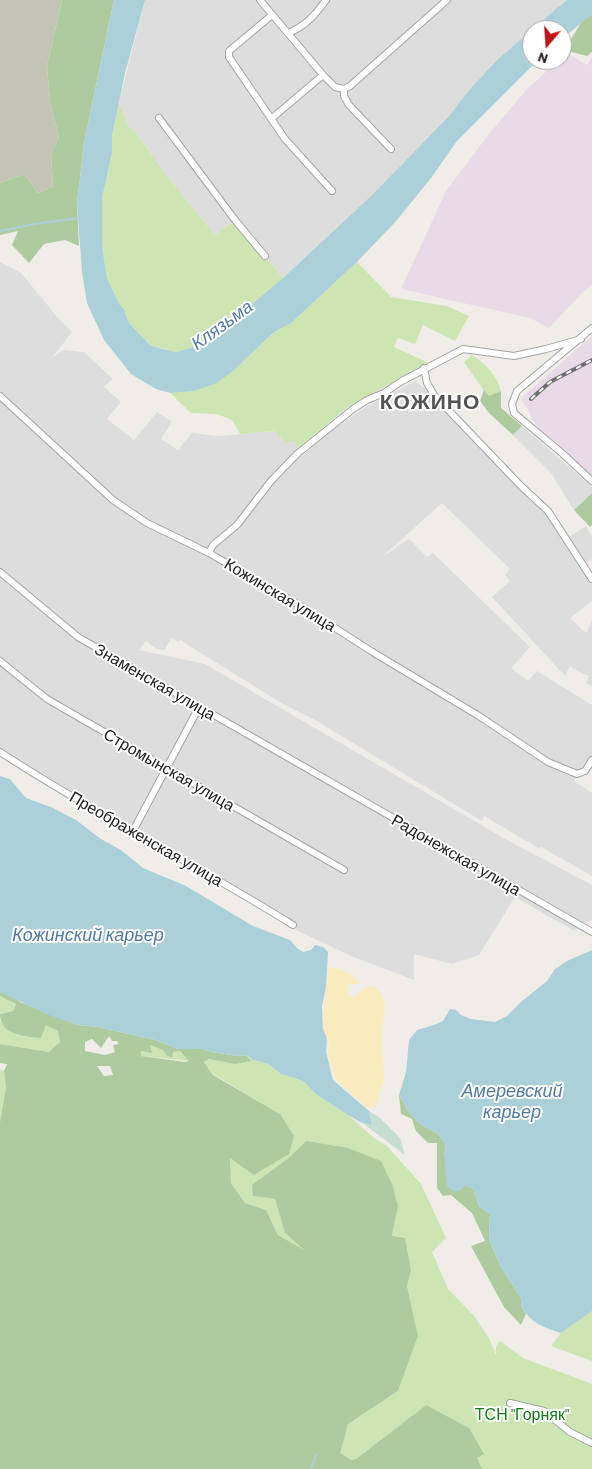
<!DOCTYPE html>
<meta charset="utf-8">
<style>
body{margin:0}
#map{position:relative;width:592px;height:1469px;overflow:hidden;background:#f0ede8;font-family:Barlow,sans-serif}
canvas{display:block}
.north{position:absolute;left:522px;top:20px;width:50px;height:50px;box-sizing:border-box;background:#fff;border:1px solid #a6a6a6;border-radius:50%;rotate:198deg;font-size:14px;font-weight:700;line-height:20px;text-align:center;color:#202020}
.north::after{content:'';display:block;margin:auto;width:18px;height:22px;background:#bf1216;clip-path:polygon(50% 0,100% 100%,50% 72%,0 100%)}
</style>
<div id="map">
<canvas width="592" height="1469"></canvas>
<div class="north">N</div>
</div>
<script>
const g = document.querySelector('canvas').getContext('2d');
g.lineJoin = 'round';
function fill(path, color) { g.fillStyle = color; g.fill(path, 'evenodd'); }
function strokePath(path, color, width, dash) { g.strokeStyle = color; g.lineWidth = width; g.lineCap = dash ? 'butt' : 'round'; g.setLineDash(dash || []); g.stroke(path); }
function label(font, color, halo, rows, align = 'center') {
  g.font = font + ' Barlow,sans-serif'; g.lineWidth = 4; g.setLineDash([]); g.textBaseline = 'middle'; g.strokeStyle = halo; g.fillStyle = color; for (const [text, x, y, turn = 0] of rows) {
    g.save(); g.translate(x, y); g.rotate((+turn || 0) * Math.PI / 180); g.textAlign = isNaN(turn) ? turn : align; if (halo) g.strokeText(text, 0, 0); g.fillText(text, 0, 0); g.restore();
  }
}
fill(new Path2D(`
 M145 0H567L498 59 470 89 449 116 372 195 283 278 235 220 215 235 163 171 135 131 128 126 119 102Z
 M0 262 21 273 59 319 72 332 52 358 63 350 84 352 113 379 104 387 121 402 107 419 134 440 157 412 172 422 161 439 178 450 192 433 218 436 274 431 286 443 294 441 298 448V454L301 457 330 432 361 410 415 381 434 395 548 511 592 579V601L570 618 586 633 592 621V686L586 683 589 676 577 671 570 666 565 676 492 597 510 581 505 575 510 569 442 503 382 557 409 539 427 557 433 553 530 647 511 668 528 681 537 671 592 705V755L588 761H586L574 781 592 793V876L541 847 540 849 484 816 482 821 315 720 283 704 180 640 178 642 172 638 164 650 157 649 146 641 139 650 205 664 507 840 592 885V919L574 931 515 897 479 955 452 964 414 954V980L351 956 296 930 0 756Z
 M522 426 592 487V493L574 510 551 473 513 435Z
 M586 526 592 536V559L583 565 567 538Z`), '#dedddd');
fill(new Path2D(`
 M567 53 587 65 592 58V285L582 293 549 328 530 318 401 289 446 191 489 134 527 89 559 60H562V57Z
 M592 336V477L537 427 521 398Z`), '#e8dae6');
fill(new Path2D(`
 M0 0H62L47 66 50 102 59 137 51 154 53 186 38 193 24 174 0 183Z`), '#c4c4b4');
fill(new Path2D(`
 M119 102 128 126 135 131 163 171 215 235 235 220 283 278 227 325 194 347 176 352 162 349 150 345 129 323 124 309 119 304 107 278 102 246V198L112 153V136Z
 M357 262 391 297 447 306 469 316 455 341 423 325 415 344 398 338 394 347 429 363 349 406 298 448 294 441 286 443 274 431 240 434 232 420 217 414 191 413 170 393 194 391 233 371 274 332 290 324Z
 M472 355C487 365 496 374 501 391L488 397 464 362Z
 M0 996 16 1004 13 1011 0 1014Z
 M0 1021C11 1036 22 1037 41 1038L45 1024 58 1031 60 1042 49 1052 0 1044Z
 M149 1045 173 1052 180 1051 190 1061 140 1056 141 1051 147 1052Z
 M246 1055 254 1060 268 1064 281 1074 303 1081 317 1095 348 1115 374 1138 387 1146 421 1184 446 1238 432 1252 448 1289 474 1316 489 1338 496 1355V1346L500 1341 523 1358 592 1384V1469H482L477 1458 483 1454 426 1405 356 1459 353 1460 339 1453 348 1424 398 1391 418 1336 407 1286 411 1271 392 1237 398 1206 306 1141 253 1196 275 1199 285 1233 307 1253 278 1235 266 1210 245 1203 231 1183 230 1157 280 1114 213 1074 204 1062 209 1059 235 1064 250 1060Z
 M0 1069 4 1071 6 1087 0 1122Z
 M592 1311V1361L551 1346 561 1333Z`), '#cde5b3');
fill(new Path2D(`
 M62 0H114L84 143 77 204 79 246 65 240 44 244 29 263 12 245 18 231 0 235V183L24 174 38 193 53 186 51 154 59 137 50 102 47 66Z
 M592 14V52L587 56 564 50 583 20Z
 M484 390 489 396 501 391V408L522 426 513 435 489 413 480 401Z
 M592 493V525L590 527 574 510Z
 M0 992 11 996 20 1002 78 1025 98 1027 155 1040 178 1049H202L212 1052 238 1056 246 1055 251 1061 235 1064 209 1059 204 1062 213 1075 280 1114 294 1136 289 1154 254 1175 230 1158 231 1183 245 1203 266 1210 278 1235 304 1250 285 1233 275 1199 253 1196 252 1185 290 1157 306 1141 348 1148 381 1161 392 1184 398 1206 392 1236 405 1238 411 1271 407 1286 418 1336 398 1391 348 1424 340 1453 352 1460 356 1459 426 1405 469 1428 484 1454 477 1458 482 1469H0V1122L6 1087 4 1071 7 1064 0 1063V1044L49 1052 60 1042 58 1031 46 1025 41 1038C25 1037 0 1035 0 1014L13 1011 16 1004 0 996ZM109 1036 112 1041H117L119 1044 113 1045 115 1052 105 1055 85 1051V1042L92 1039 101 1048ZM150 1045 163 1050 167 1056 172 1057 173 1052 180 1051 189 1061 185 1062 141 1056V1051L152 1053ZM97 1066H110L113 1075 104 1076Z
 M399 1095 407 1109 419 1123 438 1134 446 1145 444 1155 465 1185 473 1189 479 1206 490 1214 489 1239 500 1265 522 1300 521 1306 526 1314 521 1325 504 1307 471 1246 485 1241 472 1213 451 1195 443 1196 437 1188V1143H428L416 1131 412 1119 401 1114Z`), '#aecba0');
fill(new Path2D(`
 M369 1111 380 1118 400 1138 405 1155 361 1122 372 1125Z`), '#c6ddd2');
fill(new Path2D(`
 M329 966 350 973 361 984H348V994L353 998 366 987 374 986 381 993 385 1003 382 1033 384 1081 375 1107 368 1108 335 1079 328 1052 329 1041 324 1029V1007Z`), '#f9ebbd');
fill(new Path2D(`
 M114 0H145L125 73 112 136V153L102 198V246L107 278 119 304 124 309 129 323 150 345 162 349 176 352 194 347 227 325 283 278 372 195 449 116 470 89 498 59 557 8 567 0H592V14L562 39V30H532V60H538L457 141 431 178 397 220 357 262 290 324 274 332 233 371 215 384 194 391 170 393 156 389 131 374 104 340 87 303 82 272 77 204 84 143Z
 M0 776 10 779 26 798 51 807 76 820 101 839 121 850 143 868 186 886 253 926 290 940 297 948 303 952 311 950 315 945 323 947 328 952 326 988 322 1006 323 1029 327 1038 326 1052 333 1080 369 1111 372 1125 360 1122 348 1115 317 1095 303 1081 281 1074 268 1064 254 1060 246 1055 238 1056 212 1052 202 1049H178L155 1040 98 1027 78 1025 49 1015 0 992Z
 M592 950V1311L561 1333C542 1327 531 1323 521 1306L522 1300 500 1265 489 1239 490 1214 479 1206 473 1189 465 1185 460 1191H454L447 1186 444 1155 446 1145 437 1134 419 1123 407 1109 399 1095 406 1072 409 1040 417 1030 434 1025 443 1021 450 1009 456 1010 461 1015 471 1019 495 1022 507 1016 521 1002 547 981 555 969 567 961Z`), '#acd0d9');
strokePath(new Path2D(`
 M0 231 34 224 79 218
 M311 1469 316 1455`), '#acd0d9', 2);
const minor = new Path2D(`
 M260 0 323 75 335 87 344 89V96L349 105 391 149
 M272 15 229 51V57L285 139 332 191
 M288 33C306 26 315 15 326 0
 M344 89 350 86 447 0
 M159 118 235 220 265 256
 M271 119 323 75
 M592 328 517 391 512 404 514 413 563 454 592 481
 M424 368 427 383 434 395 521 486 548 511 592 579
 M0 396 113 500 147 523 209 553 304 608 371 651 479 716 548 762 577 774 585 771 592 760
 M209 553 213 545 237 525 271 481 297 454 353 409 367 400 384 393 402 381 463 349 514 356 546 349 581 339
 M0 572 78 637 592 932
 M0 661 47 699 344 870
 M0 752C95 814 197 865 293 925
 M133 831 199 707
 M510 1403 544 1411 570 1432 592 1443`);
strokePath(minor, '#a4a4a4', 8);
strokePath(minor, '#fff', 6);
const rail = new Path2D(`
 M531 399 550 382 592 360`);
strokePath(rail, '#6e6e6e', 4);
strokePath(rail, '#fff', 2, [5.5]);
label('16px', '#202020', '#fff', [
 ["Кожинская улица",280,595,31],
 ["Знаменская улица",155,682,30],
 ["Стромынская улица",169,770,30],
 ["Преображенская улица",146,839,30],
 ["Радонежская улица",456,855,30]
]);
label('16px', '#16771c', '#fff', [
 ["ТСН \"Горняк\"",522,1415]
]);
label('italic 18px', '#517aa0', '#fff', [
 ["Клязьма",222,325,-36],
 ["Кожинский карьер",88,935],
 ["Амеревский",512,1091],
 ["карьер",512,1112]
]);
g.letterSpacing = '1px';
label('bold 21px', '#535353', '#fff', [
 ["КОЖИНО",430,402]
]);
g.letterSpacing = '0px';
</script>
